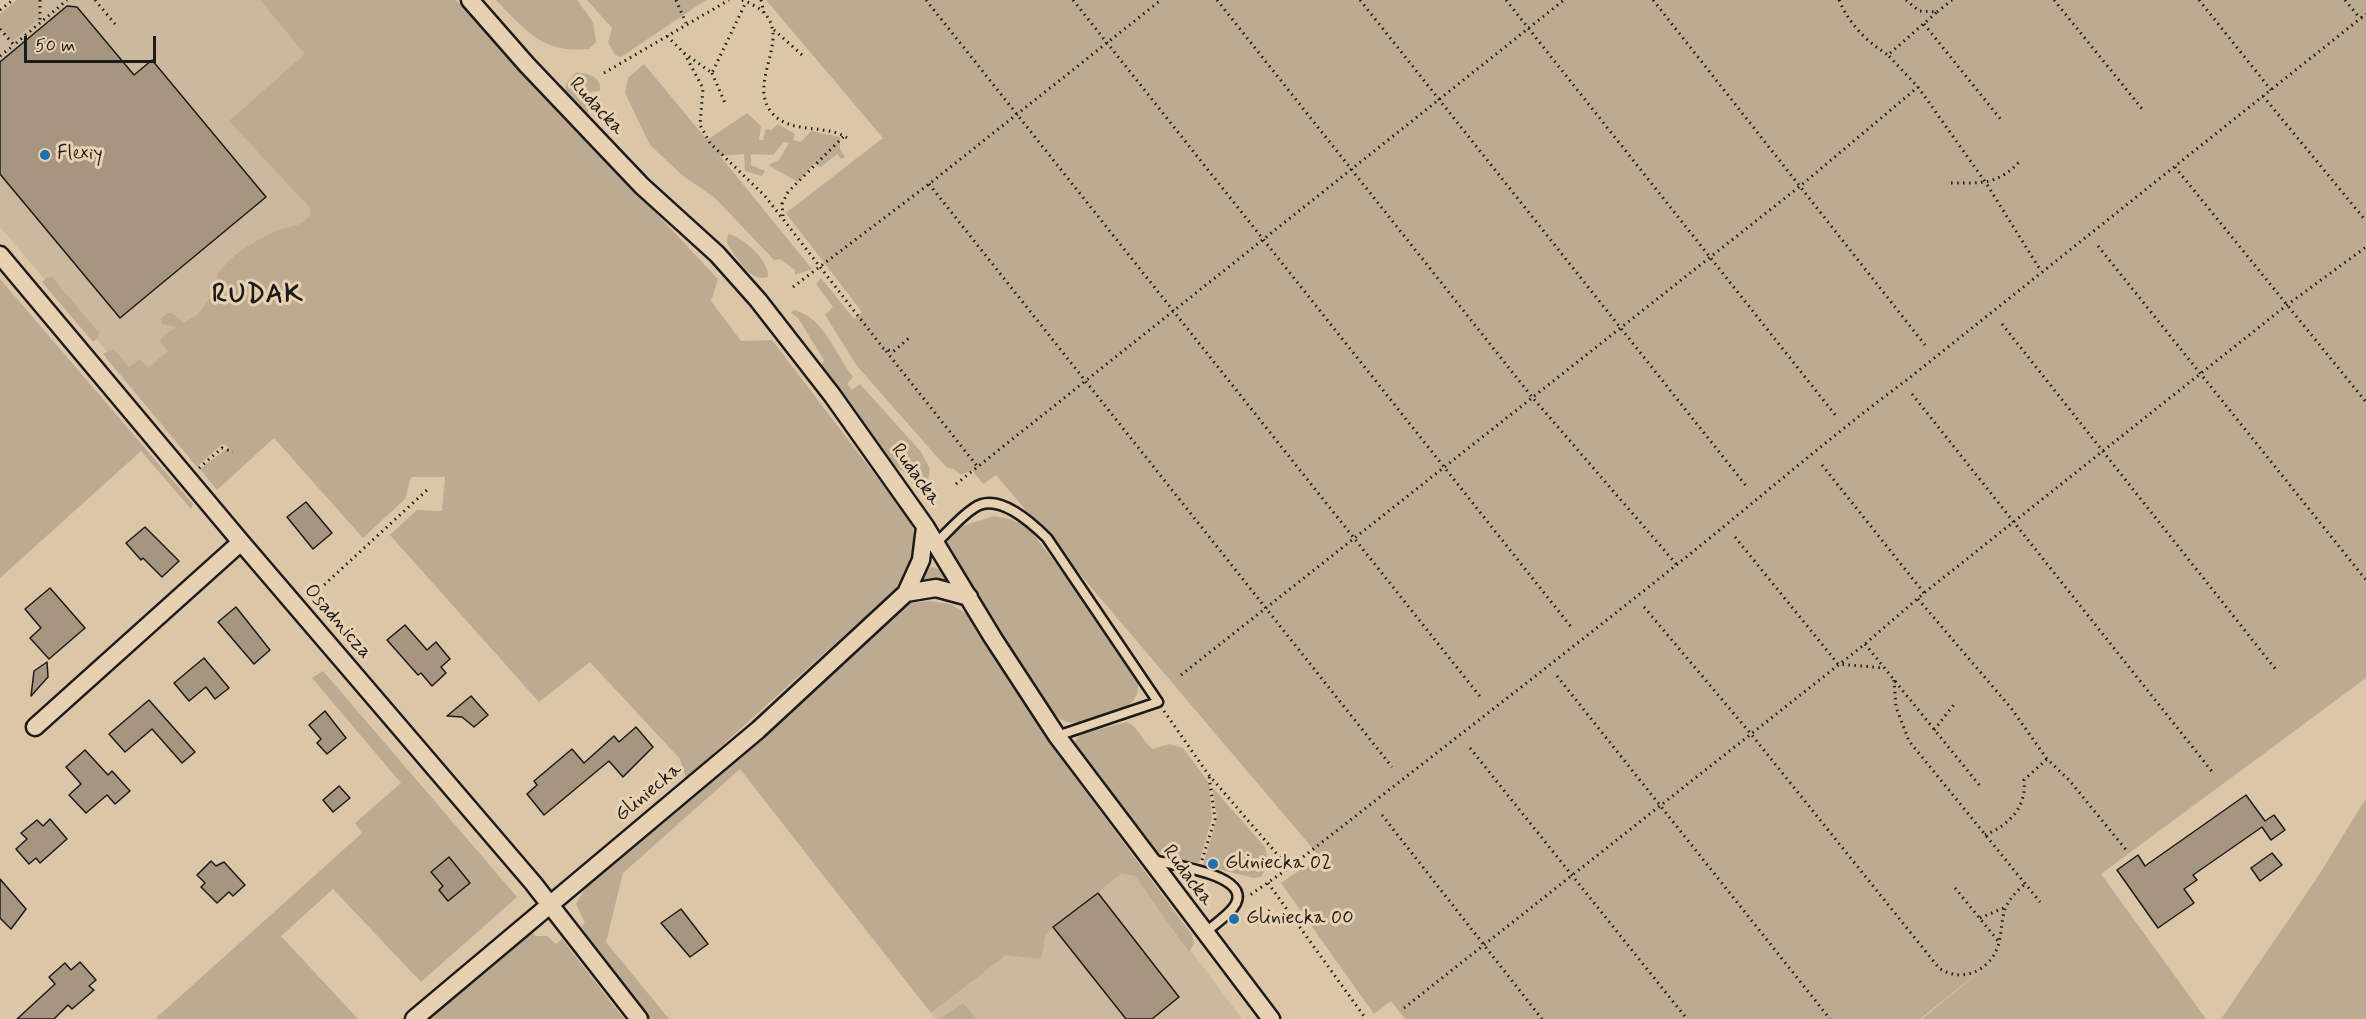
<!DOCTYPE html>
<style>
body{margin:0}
#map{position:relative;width:2366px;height:1019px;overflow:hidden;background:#dcc6a8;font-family:Mynerve,sans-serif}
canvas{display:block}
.scale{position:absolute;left:24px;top:36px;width:132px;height:27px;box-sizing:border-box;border:3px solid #1c1c1c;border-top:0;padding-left:8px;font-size:18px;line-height:21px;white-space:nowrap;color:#1c1c1c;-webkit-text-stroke:4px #e8d1b1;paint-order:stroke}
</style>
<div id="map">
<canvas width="2366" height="1019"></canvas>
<div class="scale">50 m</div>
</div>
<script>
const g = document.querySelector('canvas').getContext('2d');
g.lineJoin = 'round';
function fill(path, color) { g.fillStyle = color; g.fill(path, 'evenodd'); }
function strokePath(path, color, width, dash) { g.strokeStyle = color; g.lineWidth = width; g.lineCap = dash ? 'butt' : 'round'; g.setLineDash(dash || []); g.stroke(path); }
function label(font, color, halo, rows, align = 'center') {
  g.font = font + ' Mynerve,sans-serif'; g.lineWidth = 6; g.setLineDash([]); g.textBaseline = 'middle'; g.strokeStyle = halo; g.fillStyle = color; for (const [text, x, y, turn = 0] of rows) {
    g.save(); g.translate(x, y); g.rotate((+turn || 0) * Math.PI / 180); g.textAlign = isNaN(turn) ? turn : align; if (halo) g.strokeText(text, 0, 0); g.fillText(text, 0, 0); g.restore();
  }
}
fill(new Path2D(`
 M21 0H359L327 227 136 386 0 227V18Z
 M1121 874 1135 876 1242 1019H936L931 1013 1006 955 1046 934Z`), '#ccb89c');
fill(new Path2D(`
 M17 0H39L40 18 12 41 0 28V14Z
 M260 0H456L718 279 711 301 741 341 772 340 911 522C918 545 912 562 902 583L686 778 680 759 590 662 539 702 390 535 417 510 442 511 445 477H411L405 499 363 538 274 438 217 490 200 469 229 447 222 444 197 467 103 354 113 349 129 367 140 359 148 368 168 351 160 342 165 334 177 327 162 324 161 319 167 313H172L184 322 197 315 219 287 217 275C231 254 258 238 282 229 296 224 298 228 310 216L311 209 229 121 305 54Z
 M496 0H577L593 22 596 42 589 49C543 54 525 30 496 0Z
 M587 0H706L621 57 615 55 608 42 612 28Z
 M766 0H2366V678L2101 874 2206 1019H1922L1994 960 1920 1019H1405L1391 1001 1374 1014 1281 883 1320 857 996 475 983 484 972 470 961 475 954 469 947 468 857 366 825 315 833 307 816 284 821 278 854 319 862 312 786 213 883 138Z
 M644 64 707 140 747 113 761 126 759 140H763L766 129 771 130 778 124 795 134 793 140 801 142 811 131 840 137V150L845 157 841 159 837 154 821 167 814 164 798 182 768 165 779 160 789 143 784 142 773 155 751 154V165L765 171 762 176 745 171 744 154 720 156 812 269 795 275V270L780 259 774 260 715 198 682 175 650 145 625 93 628 78Z
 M576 72C588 74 602 76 600 91L591 92 589 97 593 105 586 114 565 93 566 85Z
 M728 234C743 237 770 261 768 277 749 283 736 256 727 243Z
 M47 277H52L99 333 98 338 93 342 42 282Z
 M0 279 193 504 191 509 141 451 0 578Z
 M794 310C825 318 835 354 853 377L847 384 852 390 860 384 921 452 930 469 928 480 918 481 895 466 820 366 824 360 798 318 791 313Z
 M994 516 1010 519 1028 527 1131 663C1136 674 1142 686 1135 698 1129 711 1081 726 1067 722 1060 720 1054 714 1048 709L945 546 954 529Z
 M932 567 941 570 948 582 918 581 922 572Z
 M930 601 950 604 969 615 1045 737 1192 935 1194 944 1189 952 1135 876 1121 874 1046 934 1041 959 1006 955 931 1013 740 769 623 873 606 942 669 1019H644L591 949 587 935 581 926 585 923 576 904 585 889 581 885 893 613 911 603Z
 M323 671 517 897 421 982 333 889 281 936 358 1019H155L362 833 355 823 401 783 312 678Z
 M1127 722C1139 727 1142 742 1153 749L1169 744 1183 748 1209 783 1212 818 1199 863 1165 856 1144 845 1073 744 1081 734Z
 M1212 787 1265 847 1269 863 1261 877 1253 878 1203 865 1217 818Z
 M2366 798V1019H2221L2319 875Z
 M530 930 536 936H547L556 944 562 939 624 1019H429Z
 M963 1003 976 1019H940Z`), '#bcaa91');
const building = new Path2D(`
 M67 6 77 7 134 75 152 60 266 197 120 318 0 174V62Z
 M306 502 332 533 313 549 287 517Z
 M145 527 179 561 162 577 143 558 141 560 126 543Z
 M50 588 85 628 49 659 30 638 41 628 25 609Z
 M236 607 270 650 254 664 218 622Z
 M405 625 427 650 436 642 450 659 441 667 446 673 432 686 421 673 418 675 387 640Z
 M204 658 229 688 215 699 206 687 189 701 174 683Z
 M47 662 48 677 31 696 34 671Z
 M471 696 488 715 474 727 462 717 447 716Z
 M149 700 195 752 182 763 152 729 125 752 109 734Z
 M325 711 346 738 327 754 317 743 321 739 309 725Z
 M636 727 653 747 623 777 609 761 544 815 527 794 537 785 534 781 572 749 584 763 614 736 619 742Z
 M85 750 108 775 112 771 130 791 115 804 107 795 86 813 69 795 81 784 66 767Z
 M339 786 350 798 333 812 323 800Z
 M2246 795 2265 821 2274 815 2285 830 2271 840 2262 827 2193 875 2197 880 2184 889 2194 903 2158 928 2117 870 2138 855 2145 866Z
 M50 819 67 839 40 863 36 858 29 864 16 849 27 839 21 833 37 820 43 826Z
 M2272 853 2282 865 2260 881 2251 868Z
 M449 857 470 883 448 901 439 890 443 886 431 872Z
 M211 861 216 866 224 862 245 885 233 896 229 892 217 903 201 887 205 883 197 875Z
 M0 879 26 909 11 929 0 918Z
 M1098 893 1179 997 1152 1019H1126L1053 927Z
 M681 909 708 944 690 957 661 923Z
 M80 962 96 980 89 986 94 990 72 1009 68 1005 54 1019H17L55 984 49 977 65 963 71 970Z`);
fill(building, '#a69680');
strokePath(building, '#1c1c1c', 1.5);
const service = new Path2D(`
 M936 543C948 532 960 517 974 508 997 491 1032 523 1047 538L1158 702 1057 736
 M1154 860C1169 865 1259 875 1233 908 1225 918 1213 925 1205 933`);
const minor = new Path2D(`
 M470 0 527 65 642 186 717 254 758 300 832 395 925 526 993 638 1057 736 1271 1019
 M0 255 241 542 533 883 639 1019
 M906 593 936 588 969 597
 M35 727 241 542
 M414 1019 758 730 906 593 921 560 925 527`);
strokePath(service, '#1c1c1c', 13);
strokePath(minor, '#1c1c1c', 21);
strokePath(new Path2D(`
 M40 0V22
 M95 0 115 24
 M676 0 686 23
 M742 0C809 24 742 78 772 113 792 136 827 122 850 140
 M761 0 764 13
 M926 0 1482 699
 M1073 0 1572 628
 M1217 0 1532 397 1677 565
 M1360 0 1747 487
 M1506 0 1836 416
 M1653 0 1925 345
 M1839 0C1849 24 1866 41 1888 55
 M1906 0 1919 11 1937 12 1888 55 1918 87 1986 183 2041 271
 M2054 0 2143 110
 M2199 0 2271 90
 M2345 0 2359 17 2366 18
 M0 10 13 0
 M1937 12 1952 0
 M1924 24 2002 121
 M0 29 14 45 67 0
 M774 30 802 55
 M667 36 684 53 712 73 746 2
 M684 53 703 88 700 125 710 143 765 196 883 348 893 352 909 338
 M0 56 14 45
 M604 73 729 0
 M712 73 725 103
 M2263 96 2366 221
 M2175 167 2366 402
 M1951 183C1983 183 1998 185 2021 160
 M929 184 1392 767
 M783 216 782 204 788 192 844 136
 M2098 246 2366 580
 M793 287 929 184 1161 0
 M2002 324 2277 671
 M886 351 977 466
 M1912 394 2214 774
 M1822 465 1924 593
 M199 468 222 448 233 452
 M956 484 1564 0
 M1735 537 1838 664 1884 668
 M311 597 427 490
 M1918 599 2011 708 2047 759 2069 780 2127 851
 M1644 607 1751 734 1939 968C1961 983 1989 972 1998 946 2002 934 2001 921 2005 909 2009 899 2017 891 2025 884
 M1865 644 1980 786
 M1181 675 1799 187 1918 87
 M1557 676 1830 1019
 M1894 680 1896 707 1909 741 2040 902
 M1164 711 1208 774 1289 868 1250 895
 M1934 730 1956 702
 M1470 748 1687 1019
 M1382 815 1542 1019
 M1985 835C2009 825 2027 807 2024 780L2047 759
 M1202 860 1215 819 1209 776
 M1289 868C1418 767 1547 668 1675 566 1753 504 1828 438 1908 379L2366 14
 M1268 883 1366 1019
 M1955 888 1999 942
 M1980 918 2006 907
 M1404 1008 1865 644 1924 593 2287 305 2366 247`), '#1c1c1c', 3, [1.5, 4.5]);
strokePath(service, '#e8d1b1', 8);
strokePath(minor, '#e8d1b1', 16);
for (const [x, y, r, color] of [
 [45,155,6,"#1f6fb2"],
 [1213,864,6,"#1f6fb2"],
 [1234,919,6,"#1f6fb2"]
]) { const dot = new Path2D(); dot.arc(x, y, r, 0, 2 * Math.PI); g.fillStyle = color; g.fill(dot); strokePath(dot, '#e8d1b1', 2); }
label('20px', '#1c1c1c', '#e8d1b1', [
 ["Rudacka",596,107,47],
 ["Rudacka",915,475,54],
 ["Osadnicza",337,622,49],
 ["Gliniecka",649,793,-40],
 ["Rudacka",1187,876,53]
]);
label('20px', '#1c1c1c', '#e8d1b1', [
 ["Flexiy",57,155],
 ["Gliniecka 02",1225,864],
 ["Gliniecka 00",1246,919]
], 'left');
g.letterSpacing = '1.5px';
label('bold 26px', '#1c1c1c', '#e8d1b1', [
 ["RUDAK",258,297]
]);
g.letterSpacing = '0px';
</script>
